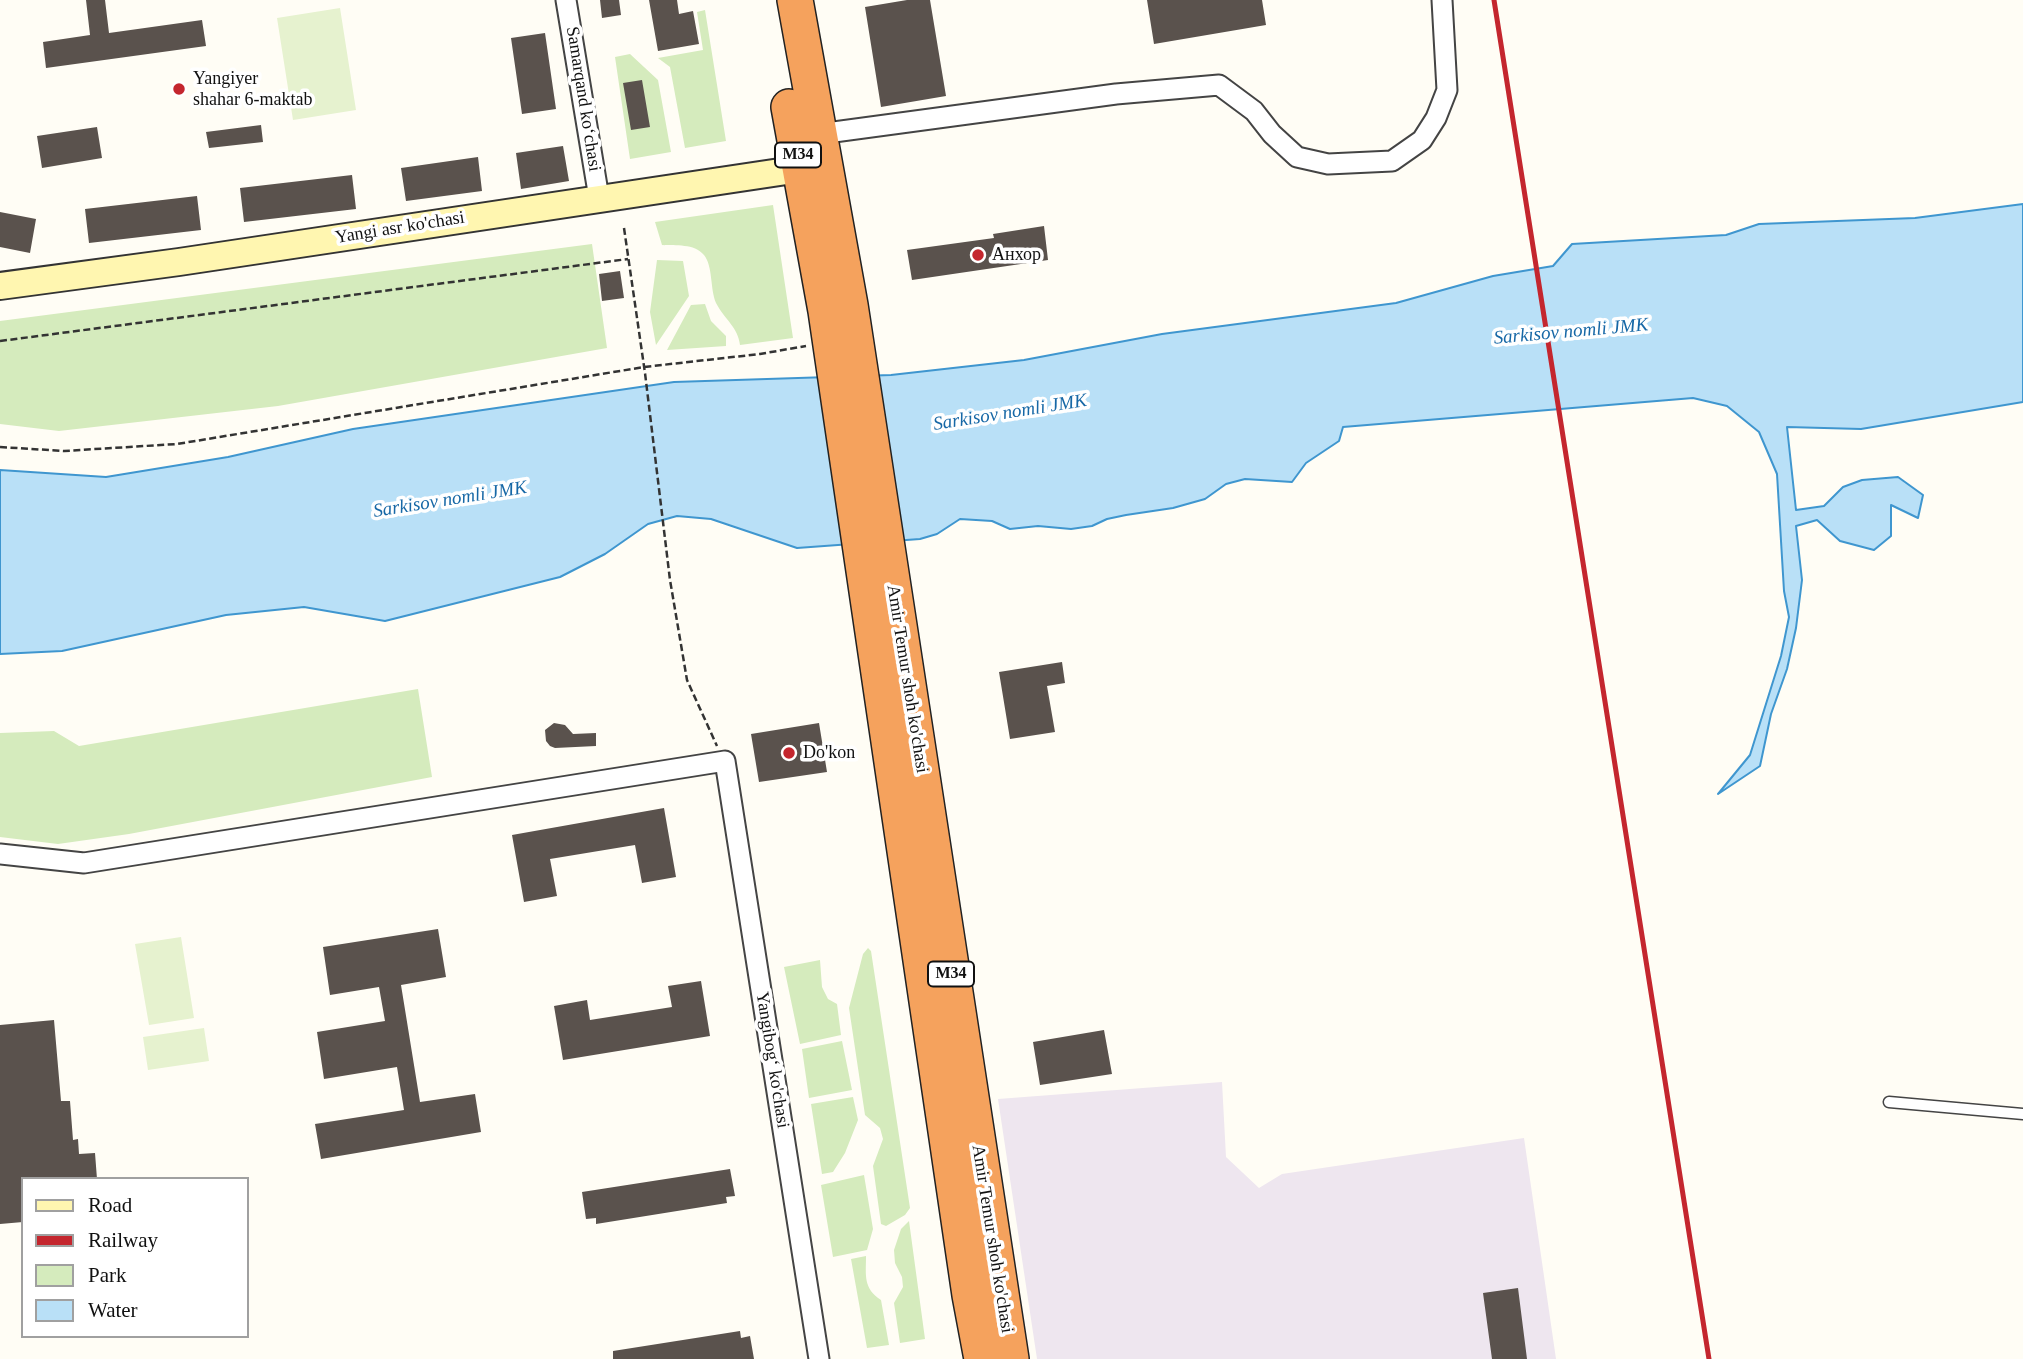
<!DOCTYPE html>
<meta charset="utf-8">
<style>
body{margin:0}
#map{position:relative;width:2023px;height:1359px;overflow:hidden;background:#fffdf5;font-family:"Times New Roman",serif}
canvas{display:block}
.legend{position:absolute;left:21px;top:1177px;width:228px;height:161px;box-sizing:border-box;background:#fff;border:2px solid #a0a0a0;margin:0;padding:9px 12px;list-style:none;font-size:21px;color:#111}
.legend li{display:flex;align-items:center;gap:14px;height:35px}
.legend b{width:35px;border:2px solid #a0a0a0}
</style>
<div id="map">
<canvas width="2023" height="1359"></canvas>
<ul class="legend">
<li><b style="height:9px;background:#fff6b0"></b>Road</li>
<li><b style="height:9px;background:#c4262e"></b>Railway</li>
<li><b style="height:19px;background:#d5ebbd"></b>Park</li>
<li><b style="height:19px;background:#b9e0f7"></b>Water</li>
</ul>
</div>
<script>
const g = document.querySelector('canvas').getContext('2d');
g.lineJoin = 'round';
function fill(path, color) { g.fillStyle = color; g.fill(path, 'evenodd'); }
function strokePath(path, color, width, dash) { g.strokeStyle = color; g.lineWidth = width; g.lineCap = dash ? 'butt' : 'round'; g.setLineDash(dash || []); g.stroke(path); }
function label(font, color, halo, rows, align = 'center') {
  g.font = font + ' "Times New Roman",serif'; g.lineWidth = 7; g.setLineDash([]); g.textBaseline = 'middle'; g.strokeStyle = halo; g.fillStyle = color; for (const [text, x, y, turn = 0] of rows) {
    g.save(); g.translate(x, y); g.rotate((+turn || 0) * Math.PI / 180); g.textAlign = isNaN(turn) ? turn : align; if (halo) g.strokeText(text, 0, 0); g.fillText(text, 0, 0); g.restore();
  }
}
fill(new Path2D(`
 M1222 1082 1226 1157 1259 1188 1282 1174 1524 1138 1556 1359H1037L998 1099Z`), '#eee6ef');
fill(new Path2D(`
 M705 10 726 141 685 148 670 67 658 58 703 50 697 12Z
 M630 54 658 80 671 152 630 159 615 57Z
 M773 205 793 338 740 345C738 327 725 320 716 303 710 289 713 266 704 255 694 243 676 246 662 245L655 222Z
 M592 244 607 348 278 406 59 431 0 424V321Z
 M657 260 683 261 689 296 656 345 650 312Z
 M705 304 711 321 726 336V346L667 350 691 305Z
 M418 689 432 777 129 834 58 844 0 837V733L54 731 79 746Z
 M868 948 871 951 910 1208 905 1215 886 1226 881 1224 873 1166 883 1139 880 1128 865 1115 849 1008 863 954Z
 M820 960 822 987 828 999 837 1004 841 1035 800 1044 784 967Z
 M842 1041 852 1090 809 1098 802 1049Z
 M853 1097 858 1120 845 1153 833 1172 822 1174 811 1104Z
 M864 1175 873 1229 867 1250 833 1257 821 1185Z
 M909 1221 925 1339 900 1343 894 1303 903 1287 902 1277 895 1263 894 1250 901 1229Z
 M866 1256C866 1276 863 1288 881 1300L889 1345 867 1348 851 1259Z`), '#d5ebbd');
fill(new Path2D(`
 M340 8 356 110 293 120 277 18Z
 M181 937 194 1018 149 1025 135 944Z
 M204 1028 209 1061 148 1070 143 1037Z`), '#e6f2cf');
const water = new Path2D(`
 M2023 204V402L1861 429 1787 427 1796 510 1824 506 1843 487 1862 480 1898 477 1923 495 1918 518 1891 505V536L1874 550 1840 541 1817 520 1796 526 1802 580 1796 628 1787 669 1771 714 1760 766 1718 794 1750 755 1781 656 1789 617 1784 591 1777 474 1759 432 1727 406 1693 398 1343 427 1339 441 1306 463 1292 482 1245 479 1226 484 1205 499 1173 508 1126 515 1107 519 1092 526 1071 529 1038 526 1010 529 992 521 960 519 937 534 920 539 797 548 711 519 677 516 648 524 605 554 560 577 385 621 304 607 226 615 62 651 0 654V470L106 477 228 457 353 429 674 382 891 375 1024 360 1162 334 1396 303 1493 276 1553 266 1572 244 1726 235 1759 224 1915 218Z`);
fill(water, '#b9e0f7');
strokePath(water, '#3f96cf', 2);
fill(new Path2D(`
 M86 0H105L109 33 202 20 206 46 46 68 43 42 90 35Z
 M600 0H619L621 15 602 18Z
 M649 0H677L679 14 693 11 699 44 658 51Z
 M907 0H930L946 96 881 107 865 7Z
 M1147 0H1262L1266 25 1154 44Z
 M545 33 556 109 522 114 511 38Z
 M642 80 650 127 631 130 623 83Z
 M261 125 263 142 209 148 206 132Z
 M97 127 102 158 42 168 37 136Z
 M563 146 569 181 521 189 516 153Z
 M478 157 482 191 406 201 401 168Z
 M352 175 356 209 244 222 240 188Z
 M197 196 201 230 89 243 85 209Z
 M0 212 36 219 30 253 0 247Z
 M1044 226 1048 260 912 280 907 250 994 238 993 234Z
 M620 271 624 298 602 301 599 274Z
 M1062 662 1065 683 1047 686 1055 732 1010 739 999 672Z
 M554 723 565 725 573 734 596 733V746L555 748 550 746 546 741 545 730Z
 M819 723 827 772 759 782 751 734Z
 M664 808 676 877 642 883 635 845 550 859 557 896 524 902 512 835Z
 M438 929 446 977 401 985 420 1102 475 1094 481 1132 321 1159 315 1124 404 1110 397 1067 324 1079 317 1032 385 1021 379 987 330 995 323 947Z
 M701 981 710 1036 563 1060 554 1006 587 1000 590 1020 672 1007 668 986Z
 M54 1020 61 1101H70L73 1140 78 1139 79 1154 95 1153 97 1179H23V1222L0 1224V1025Z
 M1104 1030 1112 1074 1040 1085 1033 1042Z
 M730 1169 735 1196 726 1197 727 1203 596 1224V1218L586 1219 582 1192Z
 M1518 1288 1527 1359H1492L1483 1293Z
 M740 1331 741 1338 750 1336 754 1359H613V1351Z`), '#5a524d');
const lane = new Path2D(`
 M1889 1102 2023 1114`);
const street = new Path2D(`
 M566 0 599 198
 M819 134 1116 94 1219 85 1254 111 1272 134 1297 157 1328 164 1392 161 1422 140 1436 118 1447 90 1442 0
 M0 854 84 863 725 761 819 1359`);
const secondary = new Path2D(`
 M0 286 179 262 800 169`);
const highway = new Path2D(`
 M795 0 850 305 1011 1359
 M789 107 826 311 970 1295 982 1359`);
strokePath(lane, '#444', 13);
strokePath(street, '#444', 23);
strokePath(secondary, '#333', 30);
strokePath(highway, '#222', 38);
strokePath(new Path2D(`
 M624 228 645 373 670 580 687 680 717 746
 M0 341 628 259
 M0 447 64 451 177 444 644 367 760 354 806 346`), '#333', 2.5, [7, 3.5]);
strokePath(lane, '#fff', 10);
strokePath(street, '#fff', 19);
strokePath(secondary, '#fff6b0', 26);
strokePath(highway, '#f5a25d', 35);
strokePath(new Path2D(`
 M1494 0 1709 1359`), '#c4262e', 5);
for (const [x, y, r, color] of [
 [179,89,7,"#c4262e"],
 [978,255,7,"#c4262e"],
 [789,753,7,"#c4262e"]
]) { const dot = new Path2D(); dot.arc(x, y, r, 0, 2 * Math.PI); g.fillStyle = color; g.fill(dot); strokePath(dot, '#fff', 2.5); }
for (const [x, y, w] of [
 [798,155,46],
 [951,974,46]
]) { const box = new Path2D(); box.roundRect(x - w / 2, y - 12.5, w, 25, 5); g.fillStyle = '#fff'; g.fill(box); strokePath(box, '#111', 2); }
label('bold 16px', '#111', null, [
 ["M34",798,155],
 ["M34",951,974]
]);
label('18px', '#111', '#fff', [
 ["Yangiyer",193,79],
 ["shahar 6-maktab",193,100],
 ["Анхор",992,255],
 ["Do'kon",803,753]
], 'left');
label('18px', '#111', '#fff', [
 ["Samarqand ko‘chasi",583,99,81],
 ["Yangi asr ko'chasi",400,228,-9],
 ["Amir Temur shoh ko'chasi",907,679,81],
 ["Yangibog‘ ko'chasi",772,1060,81],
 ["Amir Temur shoh ko'chasi",992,1239,81]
]);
label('italic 19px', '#1768a6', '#fff', [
 ["Sarkisov nomli JMK",1571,332,-5],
 ["Sarkisov nomli JMK",1010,413,-9],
 ["Sarkisov nomli JMK",450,500,-9]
]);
</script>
